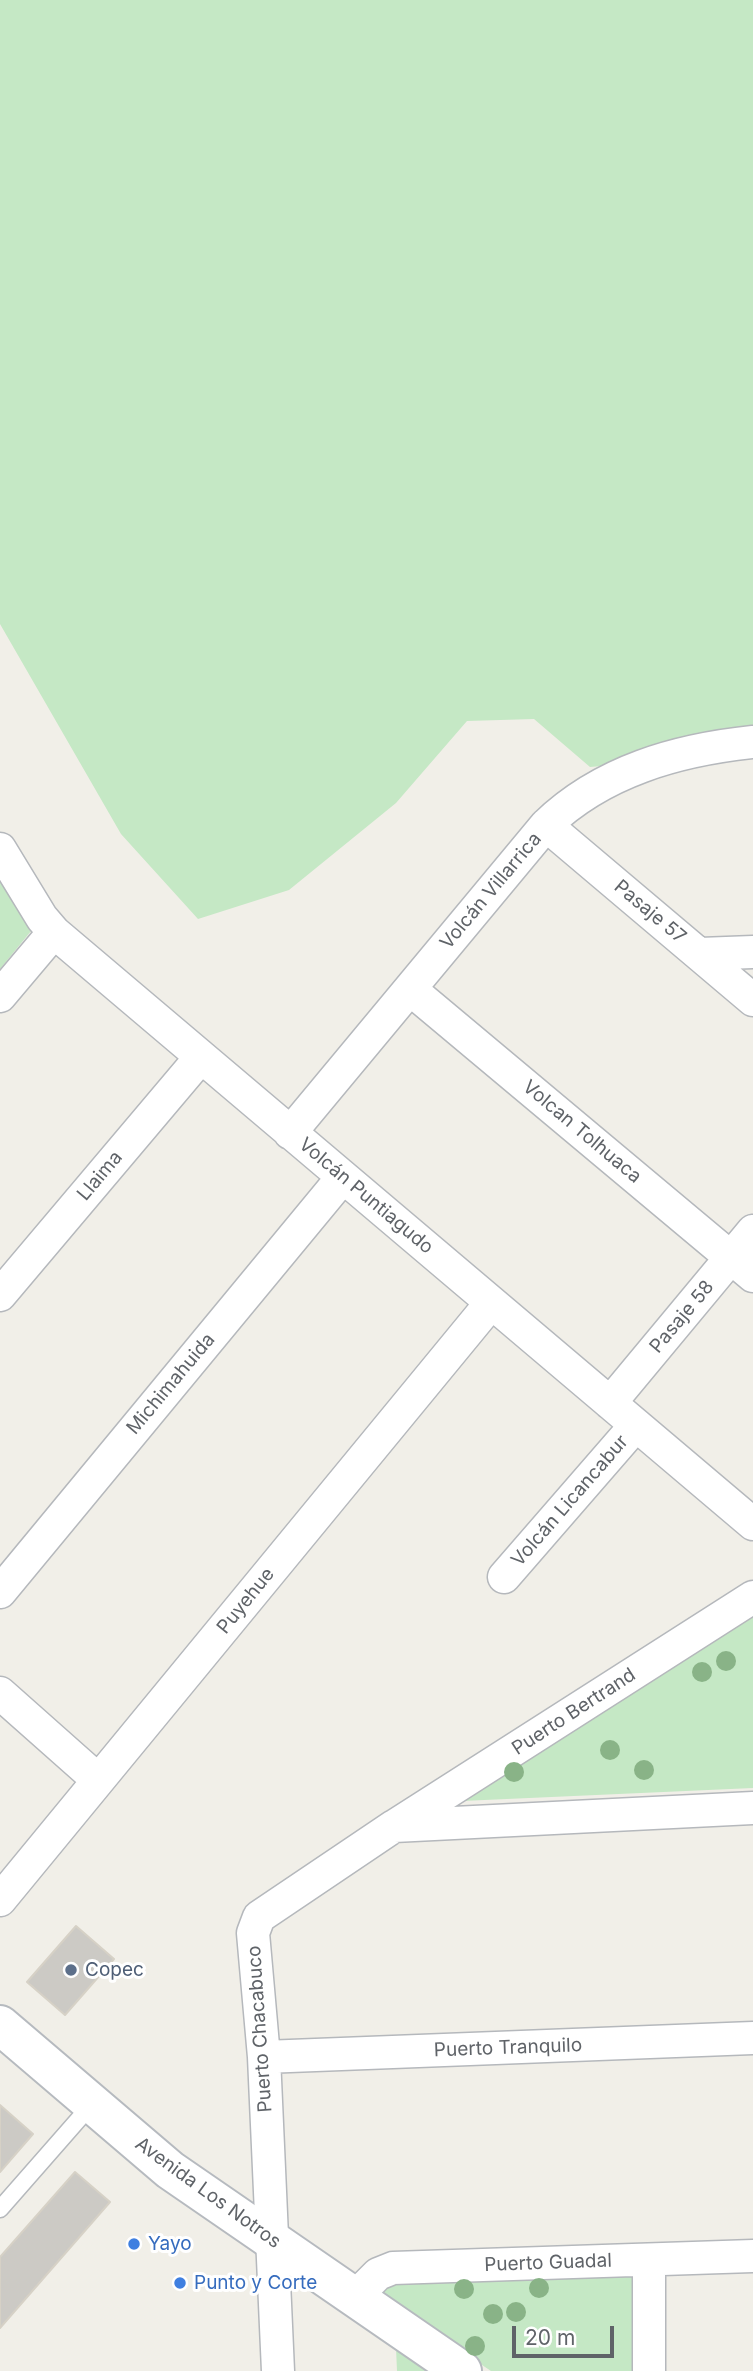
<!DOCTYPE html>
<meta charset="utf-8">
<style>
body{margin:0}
#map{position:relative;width:753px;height:2371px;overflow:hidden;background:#f1efe8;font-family:Inter,sans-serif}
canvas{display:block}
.scale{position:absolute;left:512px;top:2326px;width:102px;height:32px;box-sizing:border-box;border:4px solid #5f6368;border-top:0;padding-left:9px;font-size:21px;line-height:24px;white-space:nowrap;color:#5f6368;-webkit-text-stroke:5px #fff;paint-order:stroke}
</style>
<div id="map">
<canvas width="753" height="2371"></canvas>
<div class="scale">20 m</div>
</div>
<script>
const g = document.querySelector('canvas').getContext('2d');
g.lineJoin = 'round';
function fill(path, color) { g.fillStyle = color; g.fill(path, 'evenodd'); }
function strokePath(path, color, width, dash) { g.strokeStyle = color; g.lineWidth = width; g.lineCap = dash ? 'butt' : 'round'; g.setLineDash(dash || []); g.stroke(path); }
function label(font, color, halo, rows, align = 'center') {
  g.font = font + ' Inter,sans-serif'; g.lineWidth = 6; g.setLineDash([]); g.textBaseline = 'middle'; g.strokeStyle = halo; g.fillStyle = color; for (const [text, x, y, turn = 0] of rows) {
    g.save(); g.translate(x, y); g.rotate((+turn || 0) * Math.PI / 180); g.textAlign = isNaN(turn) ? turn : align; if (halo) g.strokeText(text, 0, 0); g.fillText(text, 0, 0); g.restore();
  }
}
fill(new Path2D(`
 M0 0H753V729L625 764 590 767 534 719 467 721 396 803 289 890 198 919 121 834 0 624Z
 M0 881 31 931 0 969Z
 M753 1616V1788L462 1801 461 1794 476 1783Z
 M630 2275 637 2283 641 2371H491L382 2298V2293L389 2284 402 2282Z
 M396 2348 431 2371H397Z`), '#c5e8c5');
const building = new Path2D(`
 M76 1926 114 1959 65 2015 27 1982Z
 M0 2105 33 2134 0 2172Z
 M75 2172 110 2202 0 2328V2257Z`);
fill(building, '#cccac5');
strokePath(building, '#d6d1c6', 2);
const service = new Path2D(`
 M0 2209 92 2104`);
const minor = new Path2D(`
 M546 825 753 1000
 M0 849 42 918 54 932 753 1524
 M700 954 753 952
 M410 989 753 1276
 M0 996 54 932
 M290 1133 546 825C602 771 677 750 753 742
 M0 1295 201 1057
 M610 1403 753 1231
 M504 1577 636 1425
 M0 1592 343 1177
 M0 1693 98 1780
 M396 1825 753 1597
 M0 1900 491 1303
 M264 2057 753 2038
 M649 2260V2371
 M354 2298 378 2274 393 2268 753 2256
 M278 2371 264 2057 253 1933 259 1917 394 1826 753 1808`);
const secondary = new Path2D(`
 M0 2025 170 2170 462 2371`);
strokePath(service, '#b5b8bc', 19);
strokePath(minor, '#b5b8bc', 35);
strokePath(secondary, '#b6babf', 42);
strokePath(service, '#fff', 16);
strokePath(minor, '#fff', 32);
strokePath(secondary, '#fff', 38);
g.fillStyle = '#89b387';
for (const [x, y] of [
 [726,1661],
 [702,1672],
 [610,1750],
 [644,1770],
 [514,1772],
 [539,2288],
 [464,2289],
 [516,2312],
 [493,2314],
 [475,2346]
]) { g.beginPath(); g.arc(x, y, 10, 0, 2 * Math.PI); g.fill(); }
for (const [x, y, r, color] of [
 [71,1970,7,"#5c6f8a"],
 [134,2244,7,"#3f7fe0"],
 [180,2283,7,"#3f7fe0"]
]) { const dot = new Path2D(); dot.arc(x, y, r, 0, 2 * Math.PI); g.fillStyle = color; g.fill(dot); strokePath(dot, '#fff', 2.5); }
label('19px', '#5f6368', '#fff', [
 ["Volcán Villarrica",491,891,-50],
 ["Pasaje 57",650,912,40],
 ["Volcan Tolhuaca",582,1132,40],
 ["Llaima",100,1176,-50],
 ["Volcán Puntiagudo",366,1196,40],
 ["Pasaje 58",682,1317,-50],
 ["Michimahuida",171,1384,-50],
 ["Volcán Licancabur",570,1501,-49],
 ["Puyehue",246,1601,-51],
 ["Puerto Bertrand",574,1712,-33],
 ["Puerto Chacabuco",260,2029,-94],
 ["Puerto Tranquilo",508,2048,-2],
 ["Avenida Los Notros",208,2193,36],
 ["Puerto Guadal",548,2263,-2]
]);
label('19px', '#4e5e75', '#fff', [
 ["Copec",85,1970]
], 'left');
label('19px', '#366cbe', '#fff', [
 ["Yayo",148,2244],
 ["Punto y Corte",194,2283]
], 'left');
</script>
